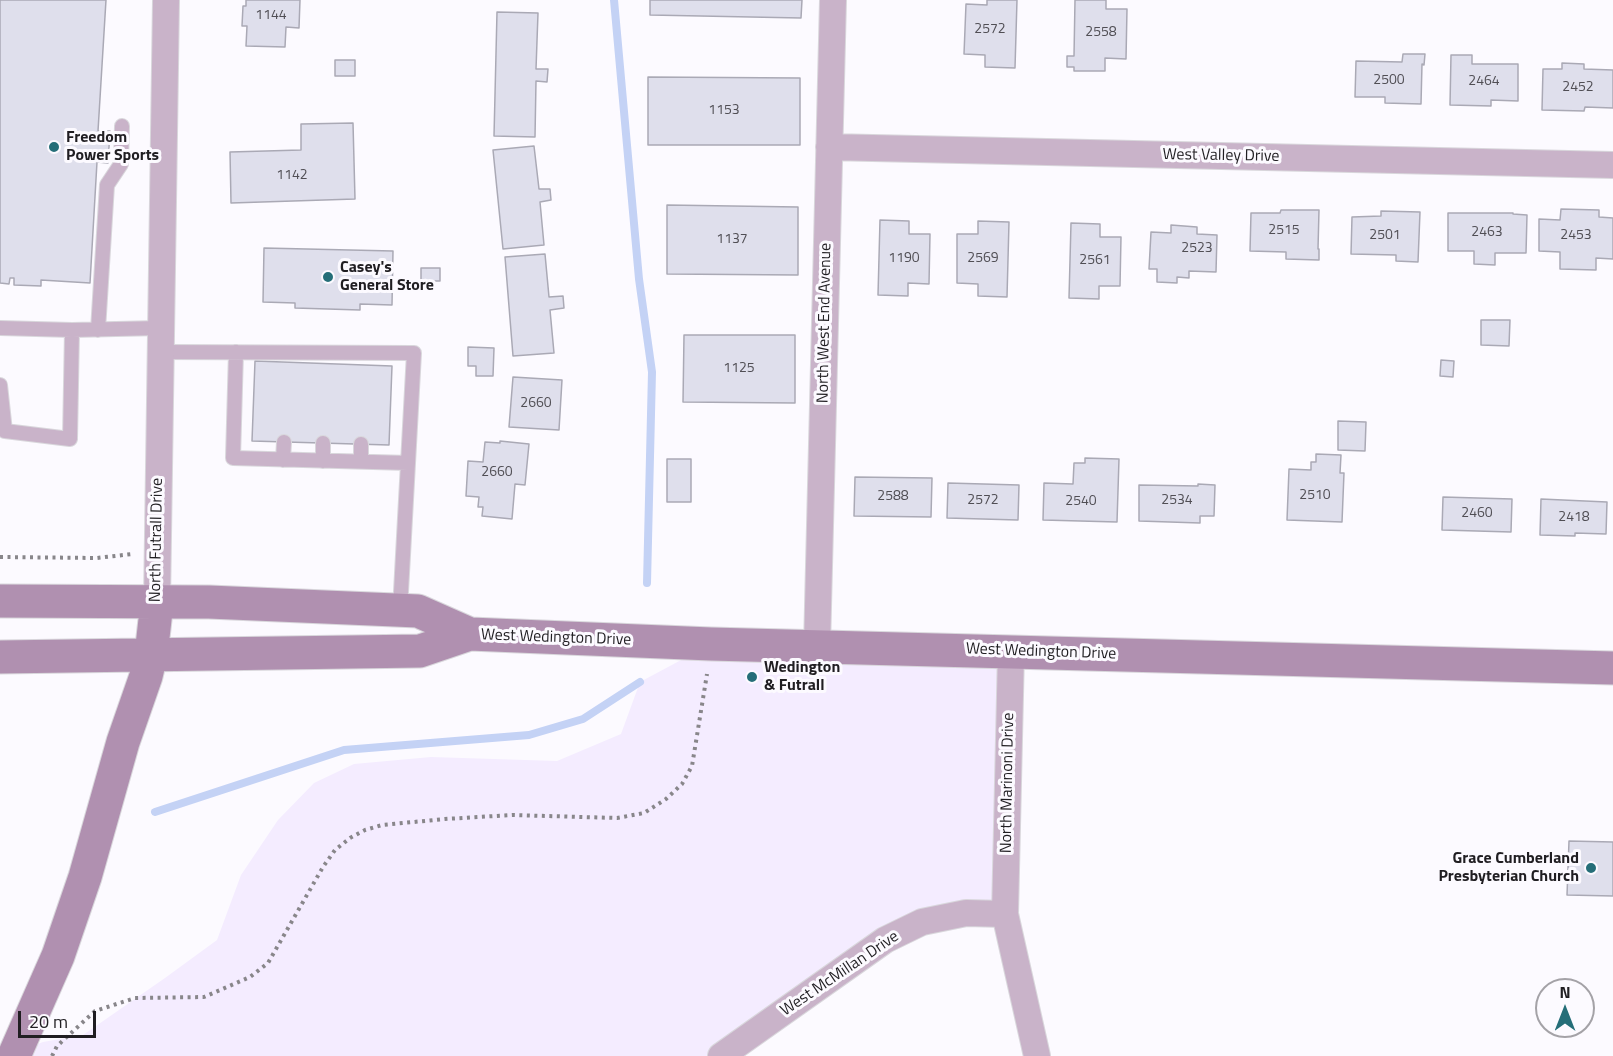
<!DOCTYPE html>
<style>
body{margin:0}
#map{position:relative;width:1613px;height:1056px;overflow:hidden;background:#fcfaff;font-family:"Titillium Web",sans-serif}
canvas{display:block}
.north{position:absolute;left:1535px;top:978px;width:60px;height:60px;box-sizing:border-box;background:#fcfaff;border:2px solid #a4a2a7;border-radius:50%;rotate:0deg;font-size:16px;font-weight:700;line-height:24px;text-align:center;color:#201e22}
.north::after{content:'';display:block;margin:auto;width:21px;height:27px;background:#256e78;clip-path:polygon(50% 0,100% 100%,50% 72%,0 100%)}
.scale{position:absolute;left:18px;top:1011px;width:78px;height:27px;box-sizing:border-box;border:3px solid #201e22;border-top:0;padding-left:8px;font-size:18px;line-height:21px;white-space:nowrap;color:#201e22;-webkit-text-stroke:4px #fcfaff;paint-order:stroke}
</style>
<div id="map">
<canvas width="1613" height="1056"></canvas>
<div class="north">N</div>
<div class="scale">20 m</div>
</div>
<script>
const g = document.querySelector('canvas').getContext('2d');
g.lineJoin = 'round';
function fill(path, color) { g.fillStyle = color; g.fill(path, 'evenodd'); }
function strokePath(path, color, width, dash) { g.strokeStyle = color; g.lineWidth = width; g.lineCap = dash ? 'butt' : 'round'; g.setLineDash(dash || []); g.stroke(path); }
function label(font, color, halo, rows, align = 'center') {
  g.font = font + ' "Titillium Web",sans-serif'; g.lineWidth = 6; g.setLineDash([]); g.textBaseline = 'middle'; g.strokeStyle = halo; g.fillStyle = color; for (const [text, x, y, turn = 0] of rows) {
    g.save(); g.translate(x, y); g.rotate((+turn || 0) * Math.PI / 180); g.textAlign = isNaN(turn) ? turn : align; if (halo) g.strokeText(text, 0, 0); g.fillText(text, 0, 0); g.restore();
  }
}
fill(new Path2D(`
 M711 644 1011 651 1005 914 922 922 721 1056H7L43 1042 83 1035 165 978 217 940 241 875 278 820 314 783 354 764 431 757 557 761 621 734 640 682Z`), '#f4ecff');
strokePath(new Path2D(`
 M614 0 639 279 652 372 647 583
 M155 812 344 750 529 735 583 719 640 682`), '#c4d2f5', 8);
const building = new Path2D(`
 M0 0H106L98 131H110L108 163 97 162 90 283 41 280V286L14 285V278H10L9 284 0 283Z
 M246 0H300L299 28 286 27 285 47 246 46 247 26H242L243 6H246Z
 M650 0H802L801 18 650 15Z
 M987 0H1017L1015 68 985 67V55L964 54 966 4 987 5Z
 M1075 0H1106V9H1127L1126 59 1105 58V71H1074V67H1067V56H1074Z
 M497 12 538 13 536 69H548L547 82 536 81 535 137 494 136Z
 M1403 54H1425L1424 65 1422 64 1421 104 1385 103V97H1355L1356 61 1402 62Z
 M1451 55H1472V64H1518V101L1491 100V106L1450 105Z
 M335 60H355V76H335Z
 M1562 63 1584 64V69L1613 70V108L1585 107 1584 111 1542 110 1543 69H1562Z
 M648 77 800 78V145H648Z
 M353 123 355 199 231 203 230 152 301 150V124Z
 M534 146 539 189H550L551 200 540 202 544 245 503 249 493 150Z
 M667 205 798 207V275L667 274Z
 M1561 209 1599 210V217L1613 218V259L1596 258V270L1560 269V252L1539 251V219L1560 220Z
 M1281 210H1319L1318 249H1319V260L1286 259V252L1250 251 1251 213H1280Z
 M1381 211 1420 212 1418 262 1396 261V255L1351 254 1352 217 1381 216Z
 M1448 213H1513V214L1527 215 1526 253H1495V265L1474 264V251H1448Z
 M880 220 909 221V234H930L929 284 908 283V296L878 295Z
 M978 221 1009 222 1007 297 978 296V284L957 283V234H978Z
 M1071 223 1100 224V237H1121L1120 286H1099V299L1069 298Z
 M1171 225 1197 227V234L1217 235 1216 272 1189 271V278L1177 277V283L1157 282V269H1149L1151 232 1171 233Z
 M264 248 393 251 392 305 360 304V310L295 308V303L263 302Z
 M545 254 549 297 563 296 564 308 550 310 554 353 513 356 505 257Z
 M421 268H440V281H421Z
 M1481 320H1510L1509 346 1481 345Z
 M684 335H795V403L683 402Z
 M468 347 494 348 493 376H476V366H468Z
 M1441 360 1454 361 1453 377 1440 376Z
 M255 361 392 366 389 445 252 441Z
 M513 377 562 380 559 430 509 427Z
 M1338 421 1366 422 1365 451 1338 450Z
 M500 441 529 444 525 485 515 484 512 519 482 516 483 507H478L479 497 466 496 468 461 483 462 485 442 500 443Z
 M1316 454 1341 455 1340 473H1344L1342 522 1287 520 1289 469 1311 470V462H1316Z
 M1085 458 1119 459 1117 522 1043 520 1044 483 1073 484 1074 463H1085Z
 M667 459H691V502H667Z
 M855 477 932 478 931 517 854 516Z
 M948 483 1019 485 1018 520 947 518Z
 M1198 484 1215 485 1214 516H1200V523L1139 521V485L1198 486Z
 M1443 497 1512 499 1511 532 1442 530Z
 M1541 499 1607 502 1606 534 1575 533V536L1540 535Z
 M1569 841 1613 842V896L1567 895Z`);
fill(building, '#dfdfec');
strokePath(building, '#aaa9b5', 1.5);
const service = new Path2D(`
 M0 328 72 330 160 328
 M98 330 107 185 121 164 122 126
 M160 352 414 353 400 610
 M236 352 233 458 408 463
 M0 385 5 431 70 439 72 330
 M361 444V461
 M283 460 284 442
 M323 461V443`);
const minor = new Path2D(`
 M829 147 1613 165
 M157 602 166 0
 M817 647 833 0
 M1011 651 1005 914 1037 1056
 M721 1056 885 940 922 922 966 913 1005 914`);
const secondary = new Path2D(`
 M0 601 209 602 418 611 470 634
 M0 657 420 651 470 634 711 644 1613 668
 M14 1056 58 956 85 877 123 742 146 676 151 655 157 602`);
strokePath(service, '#d9d7dc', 16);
strokePath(minor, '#d9d7dc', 28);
strokePath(secondary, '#d9d7dc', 35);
strokePath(new Path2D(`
 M0 557 97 558 132 554
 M52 1056 57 1046 95 1011 135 998 204 997 250 977 268 963 323 867 335 850 350 838 365 830 382 825 445 819 512 815 617 818 644 813 666 799 682 784 692 766 707 674`), '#88868a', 4, [3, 4.5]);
strokePath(service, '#c9b3c9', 14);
strokePath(minor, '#c9b3c9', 26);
strokePath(secondary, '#b090b0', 33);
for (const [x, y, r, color] of [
 [54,147,6,"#256e78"],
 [328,277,6,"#256e78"],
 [752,677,6,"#256e78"],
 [1591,868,6,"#256e78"]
]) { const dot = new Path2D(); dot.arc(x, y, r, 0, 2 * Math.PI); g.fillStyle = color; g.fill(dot); strokePath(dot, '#fcfaff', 2); }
label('14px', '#504e54', null, [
 ["1144",271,16],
 ["2572",990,30],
 ["2558",1101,33],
 ["2500",1389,81],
 ["2464",1484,82],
 ["2452",1578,88],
 ["1153",724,111],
 ["1142",292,176],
 ["2515",1284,231],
 ["2463",1487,233],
 ["2501",1385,236],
 ["2453",1576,236],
 ["1137",732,240],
 ["2523",1197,249],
 ["1190",904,259],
 ["2569",983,259],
 ["2561",1095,261],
 ["1125",739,369],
 ["2660",536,404],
 ["2660",497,473],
 ["2510",1315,496],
 ["2588",893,497],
 ["2572",983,501],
 ["2534",1177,501],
 ["2540",1081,502],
 ["2460",1477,514],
 ["2418",1574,518]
]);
label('bold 16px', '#201e22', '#fcfaff', [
 ["Freedom",66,138],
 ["Power Sports",66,156],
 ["Casey's",340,268],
 ["General Store",340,286],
 ["Wedington",764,668],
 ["& Futrall",764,686],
 ["Grace Cumberland",1579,859,"right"],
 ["Presbyterian Church",1579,877,"right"]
], 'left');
label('16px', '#201e22', '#fcfaff', [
 ["West Valley Drive",1221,156,1],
 ["North West End Avenue",825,323,-89],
 ["North Futrall Drive",157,540,-89],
 ["West Wedington Drive",556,638,2],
 ["West Wedington Drive",1041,652,2],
 ["North Marinoni Drive",1008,783,-89],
 ["West McMillan Drive",840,974,-34]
]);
</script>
